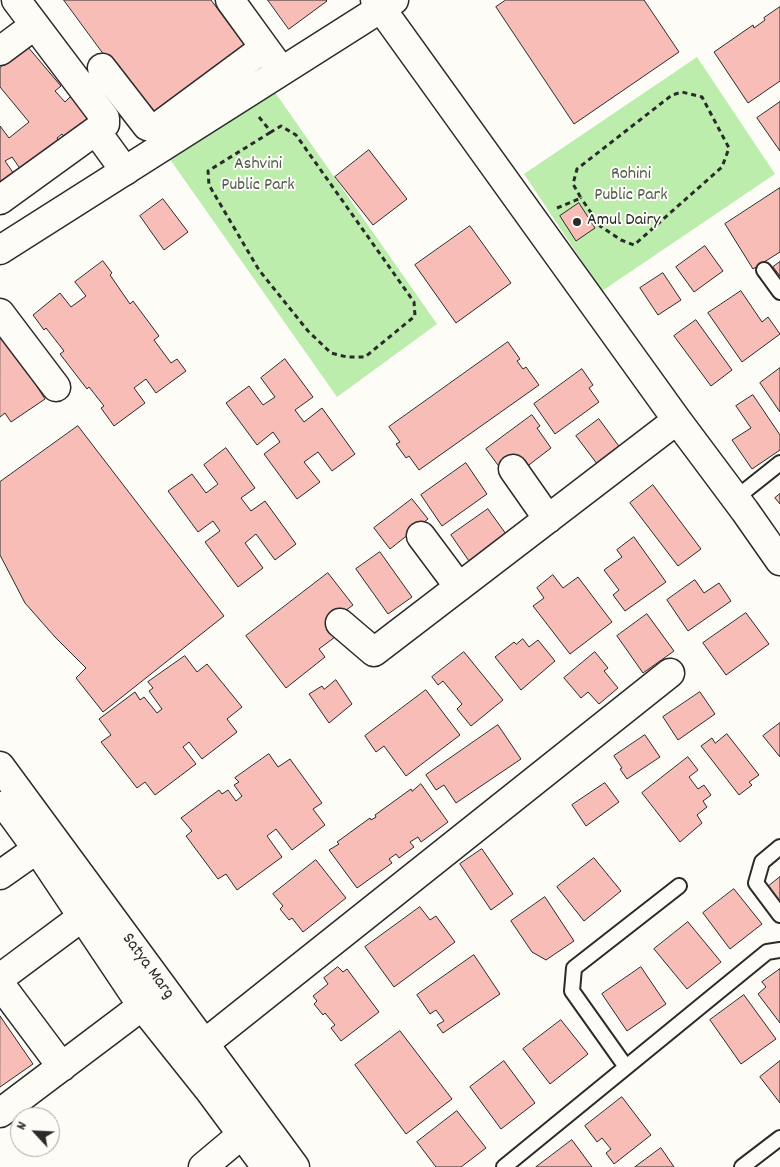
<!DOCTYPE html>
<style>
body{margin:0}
#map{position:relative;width:780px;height:1167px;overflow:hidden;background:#fdfcf7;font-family:Dekko,sans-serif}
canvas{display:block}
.north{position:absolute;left:10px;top:1107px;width:50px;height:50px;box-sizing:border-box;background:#fdfcf7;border:1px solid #a9a8a5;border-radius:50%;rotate:295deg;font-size:14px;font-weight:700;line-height:20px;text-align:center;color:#2b2b2b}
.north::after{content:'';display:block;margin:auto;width:18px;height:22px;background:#2b2b2b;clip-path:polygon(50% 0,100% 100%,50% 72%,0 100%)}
</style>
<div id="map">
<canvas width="780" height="1167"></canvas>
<div class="north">N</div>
</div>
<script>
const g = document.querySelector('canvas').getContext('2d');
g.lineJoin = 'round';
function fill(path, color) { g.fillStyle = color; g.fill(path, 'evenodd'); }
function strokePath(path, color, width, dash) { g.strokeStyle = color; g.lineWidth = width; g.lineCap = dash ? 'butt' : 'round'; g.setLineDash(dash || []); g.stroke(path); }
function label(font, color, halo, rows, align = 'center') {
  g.font = font + ' Dekko,sans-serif'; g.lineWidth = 4; g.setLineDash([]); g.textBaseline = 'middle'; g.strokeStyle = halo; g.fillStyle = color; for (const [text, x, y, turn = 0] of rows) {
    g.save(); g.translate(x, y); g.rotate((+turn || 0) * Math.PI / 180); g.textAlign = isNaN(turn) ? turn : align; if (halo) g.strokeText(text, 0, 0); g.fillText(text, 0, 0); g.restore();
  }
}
fill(new Path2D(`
 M697 57 775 174 602 291 524 174Z
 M272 88 437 324 337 397 167 155Z`), '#bcedad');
const building = new Path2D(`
 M64 0H211L251 54 156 125Z
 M268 0H326L327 1 289 29Z
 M506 0H644L679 52 574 124 496 7Z
 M780 7V81L748 103 714 52 753 25 754 28 765 20 764 18Z
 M27 46 61 86 55 91 65 102 71 96 90 119 65 138 62 134 57 138 59 142 21 170 12 157 5 161 14 174 0 185V126L9 138 29 122 0 87V68Z
 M780 102V151L757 118Z
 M369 150 407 199 373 225 335 177Z
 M780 188V252L753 269 725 224Z
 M163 199 188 232 164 250 140 216Z
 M579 203 595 228 576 241 560 216Z
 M470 226 511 283 456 323 415 265Z
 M705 246 723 271 694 292 676 267Z
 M103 261 112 273 110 275 130 304 133 301 159 336 154 340 171 363 177 359 186 371 156 393 146 379 134 388 145 403 114 426 101 408 104 406 89 387 87 389 60 354 64 351 46 328 44 330 33 315 60 293 71 307 86 296 75 282Z
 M780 262V276L773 267Z
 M663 273 681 300 658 315 640 288Z
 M741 291 762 322 768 317 780 334 742 362 708 313Z
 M696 320 732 370 711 386 674 336Z
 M0 329 45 399 11 422 5 413 0 417Z
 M508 342 520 359 517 361 523 369 526 367 539 385 419 470 409 456 406 458 396 444 400 442 389 427Z
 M285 359 313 397 295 410 304 422 322 408 355 454 332 471 318 452 304 462 320 482 297 499 264 454 280 442 273 432 257 445 226 403 249 386 263 405 275 397 261 378Z
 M780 368V412L760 383Z
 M582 369 593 385 589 388 599 402 555 434 534 404Z
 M753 395 780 435V450L752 469 732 440 751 428 736 406Z
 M532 415 540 426 537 428 551 448 521 471 501 469 486 449Z
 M599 419 621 449 598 465 576 436Z
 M78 426 224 616 103 712 76 678 86 668 55 637 25 603 0 555V482Z
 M226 448 255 488 241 498 251 511 265 501 296 544 275 560 256 534 245 543 263 568 238 587 205 542 220 531 213 521 198 532 168 491 192 474 206 493 218 484 204 465Z
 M466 463 487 494 442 526 421 495Z
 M653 485 701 549 678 566 630 503Z
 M780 494V504L775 498Z
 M412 499 428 519 390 549 374 528Z
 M488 509 506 534 469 561 451 535Z
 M634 537 666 582 625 611 613 595 619 590 604 570 622 557 617 550Z
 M380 552 412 597 388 614 356 569Z
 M328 573 353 605 326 625 335 637 319 649 325 657 286 688 246 636Z
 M553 575 563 588 578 577 612 622 570 654 533 606 544 598 537 588Z
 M695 580 704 593 719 583 731 601 688 631 667 600Z
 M746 613 769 644 726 675 703 643Z
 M647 614 674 651 643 673 617 636Z
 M523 639 529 647 538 640 555 661 521 690 495 657 514 642 516 644Z
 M464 652 503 700 471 726 457 709 462 704 443 681 438 685 432 677Z
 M595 652 608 668 604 671 618 688 599 704 588 692 581 698 564 678Z
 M185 656 197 672 207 664 242 707 227 719 237 732 202 759 189 742 183 747 196 764 155 795 145 782 137 788 101 742 111 735 99 719 135 692 140 700 144 697 157 713 162 709 149 691 153 688 148 682Z
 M336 680 352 704 329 723 309 694 322 686 324 689Z
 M426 690 460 735 406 776 384 746 376 752 365 736Z
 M700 692 715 714 678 740 663 717Z
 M780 723V757L763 736Z
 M498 725 521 759 456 803 444 785 436 790 426 775Z
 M727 734 759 775 749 782 752 785 739 795 701 746 712 738 715 743Z
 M645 735 660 757 627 779 620 769 622 768 614 756Z
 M269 754 278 767 290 759 322 803 313 809 325 825 292 850 276 829 267 836 282 857 237 890 226 874 218 879 186 836 192 831 181 818 219 790 222 794 228 790 236 801 242 796 234 785 239 782 235 778Z
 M688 757 698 770 689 777 698 789 704 785 711 795 703 801 707 807 697 815 702 823 680 842 642 793Z
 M605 783 619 802 586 826 572 805Z
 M421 784 448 822 421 842 418 837 410 842 414 847 399 858 396 854 389 859 392 863 357 888 329 850 339 844 337 842 370 818 371 820 376 817 375 815 411 789 412 791Z
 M482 849 513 894 491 910 460 864Z
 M594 858 621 891 584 921 557 887Z
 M316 860 346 898 303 932 292 918 289 920 280 909 283 906 273 894Z
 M780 877V909L765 889Z
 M734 889 762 924 730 949 703 913Z
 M545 897 574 941 546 960 532 952 511 921Z
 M420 907 430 920 436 916 455 942 394 987 365 947Z
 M688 922 721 962 687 989 654 949Z
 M474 955 500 994 443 1033 437 1025 444 1021 436 1010 430 1014 417 995Z
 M338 967 343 972 347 969 379 1012 341 1041 331 1028 335 1025 325 1013 323 1015 314 1004 317 1001 313 996 328 984 324 978Z
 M641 967 666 1004 627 1031 602 994Z
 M780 969V1023L758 994 766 987 762 982Z
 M744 995 776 1039 741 1064 710 1020Z
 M0 1016 33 1064 0 1087Z
 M561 1020 588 1054 550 1084 523 1049Z
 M400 1031 452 1099 406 1134 355 1065Z
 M504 1061 535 1103 501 1129 470 1087Z
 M780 1061V1103L760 1077Z
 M622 1097 651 1135 614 1164 606 1153 611 1149 602 1138 597 1142 585 1126Z
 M457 1111 486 1148 461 1167H436L417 1142Z
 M572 1140 592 1167H536Z
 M661 1148 674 1167H635Z`);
fill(building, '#f9bdb7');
strokePath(building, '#2b2b2b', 1);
const service = new Path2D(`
 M764 270 780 292
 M736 498 780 463
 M780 847 762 862 756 883 780 915
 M626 1067 572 991 574 968 679 886
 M504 1167 767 952 780 950
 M742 1167 780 1138`);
const minor = new Path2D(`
 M230 0 275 62
 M375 0 677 420 745 511 780 561
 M0 51 35 25
 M102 68 147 126 156 128 264 48
 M96 131 125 171
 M0 200 105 124V118L16 0
 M0 313 56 387
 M513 469 548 519
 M421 536 459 587
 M340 623 374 652 677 420
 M0 875 37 849
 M0 978 82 917
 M0 984 62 1067
 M204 1044 670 673
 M0 1113 142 1006
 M203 1167 259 1120`);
const tertiary = new Path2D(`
 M0 250 394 0`);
const secondary = new Path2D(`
 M0 766 295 1167
 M5 805 37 849 142 1006 209 1090 266 1167`);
strokePath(service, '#2b2b2b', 18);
strokePath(minor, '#2b2b2b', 31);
strokePath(tertiary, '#2b2b2b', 31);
strokePath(secondary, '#2b2b2b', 31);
strokePath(new Path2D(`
 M259 117 271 132 281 126 296 135 414 302 415 316 365 357H347L331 353 308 331 259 270 209 185 208 171 271 132
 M557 208 581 198 573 184 577 169 672 95 682 92 702 97 729 148 722 167 634 245 621 240 600 226 581 198`), '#2b2b2b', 3, [5, 4]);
strokePath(service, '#fdfcf7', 14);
strokePath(minor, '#fdfcf7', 28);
strokePath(tertiary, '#fdfcf7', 28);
strokePath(secondary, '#fdfcf7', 28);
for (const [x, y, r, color] of [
 [577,222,5,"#2b2b2b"]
]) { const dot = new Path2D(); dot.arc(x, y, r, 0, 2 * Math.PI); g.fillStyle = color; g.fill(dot); strokePath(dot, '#fdfcf7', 2); }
label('18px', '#4f5c4c', '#fdfcf7', [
 ["Ashvini",258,166],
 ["Public Park",258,187],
 ["Rohini",631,176],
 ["Public Park",631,197]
]);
label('18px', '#2b2b2b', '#fdfcf7', [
 ["Amul Dairy",587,222]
], 'left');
label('18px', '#2b2b2b', '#fdfcf7', [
 ["Satya Marg",147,967,54]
]);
</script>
